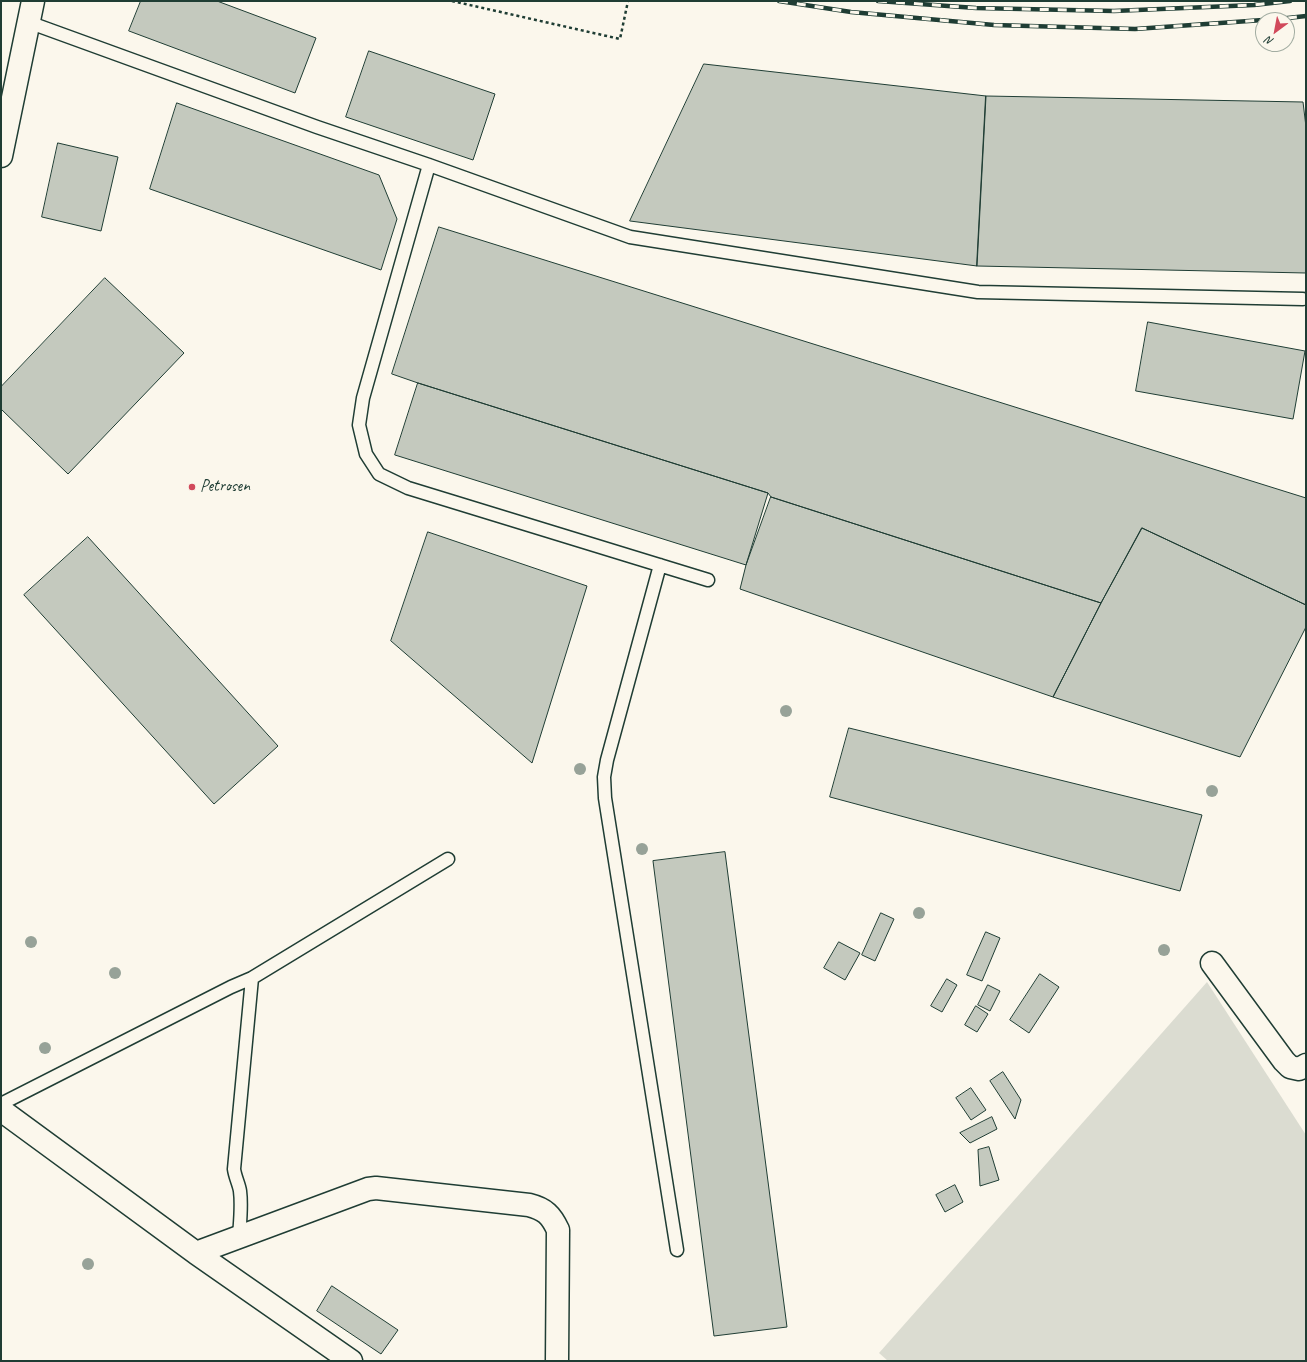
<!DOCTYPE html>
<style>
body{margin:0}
#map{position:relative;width:1307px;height:1362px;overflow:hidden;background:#fbf7ec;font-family:Caveat,sans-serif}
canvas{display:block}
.frame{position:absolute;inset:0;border:2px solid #1f3d34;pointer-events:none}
.north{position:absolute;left:1255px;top:12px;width:40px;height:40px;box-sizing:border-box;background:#fbf7ec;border:1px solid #a3ada2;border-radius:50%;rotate:212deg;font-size:11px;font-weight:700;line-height:16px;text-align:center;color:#1f3d34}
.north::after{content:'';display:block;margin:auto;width:14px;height:18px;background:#d1495b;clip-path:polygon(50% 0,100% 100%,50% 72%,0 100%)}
</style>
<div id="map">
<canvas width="1307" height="1362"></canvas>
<div class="frame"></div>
<div class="north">N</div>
</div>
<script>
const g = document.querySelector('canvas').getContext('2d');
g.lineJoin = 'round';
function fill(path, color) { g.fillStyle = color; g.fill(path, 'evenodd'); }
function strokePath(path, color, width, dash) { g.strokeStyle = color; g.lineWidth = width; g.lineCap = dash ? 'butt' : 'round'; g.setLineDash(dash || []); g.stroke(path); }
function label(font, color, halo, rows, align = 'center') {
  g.font = font + ' Caveat,sans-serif'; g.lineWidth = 3; g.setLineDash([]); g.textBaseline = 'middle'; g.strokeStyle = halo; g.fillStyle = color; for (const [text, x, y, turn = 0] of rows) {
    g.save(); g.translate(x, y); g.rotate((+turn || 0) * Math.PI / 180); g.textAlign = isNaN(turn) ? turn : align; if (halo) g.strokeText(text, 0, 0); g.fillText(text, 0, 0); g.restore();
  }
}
fill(new Path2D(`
 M1207 982 1306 1135V1361H888L879 1353Z`), '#dbdcd1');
const building = new Path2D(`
 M141 1H217L316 38 295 93 129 31Z
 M369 51 495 94 473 160 346 117Z
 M704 64 986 96 977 266 630 221Z
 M986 96 1303 102 1306 127V273L977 266Z
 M177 103 379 175 397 219 381 270 150 189Z
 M58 143 118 157 101 231 42 217Z
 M439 227 1306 498V605L1142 528 1101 603 771 497 768 493 418 383 392 374Z
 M105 278 184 353 68 474 1 409V387Z
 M1148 322 1305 351 1293 419 1136 391Z
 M418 383 768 493 746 565 395 455Z
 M771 497 1101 603 1053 697 740 589 746 565Z
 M1142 528 1306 605V627L1240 757 1053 697 1101 603Z
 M428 532 587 586 532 763 391 641Z
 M88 537 278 746 214 804 24 595Z
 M849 728 1202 815 1180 891 830 797Z
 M725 852 787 1327 714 1336 653 861Z
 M881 913 894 919 875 961 862 955Z
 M986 932 1000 938 982 981 967 975Z
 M839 942 860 953 845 980 824 968Z
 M1040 974 1059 987 1029 1033 1010 1020Z
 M947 979 957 985 942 1012 931 1006Z
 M988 985 1000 991 990 1011 978 1005Z
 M976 1006 988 1014 977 1032 965 1025Z
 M1003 1072 1021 1100 1015 1119 990 1081Z
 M971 1088 986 1110 971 1120 956 1098Z
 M992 1117 997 1129 970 1143 960 1133Z
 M989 1147 999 1180 980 1186 978 1150Z
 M955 1185 963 1202 945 1212 936 1195Z
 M332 1286 398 1330 381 1354 317 1311Z`);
fill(building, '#c4c9be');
strokePath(building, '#1f3d34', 1);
const service = new Path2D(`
 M28 22 317 127 429 165 630 237 978 292 1303 299
 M429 165 363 398 359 425 366 454 379 474 408 488 708 580
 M660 565 607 760 604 777 605 798 677 1250
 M1 1104 231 987 252 978 448 859
 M239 1237C240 1222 242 1206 240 1191 239 1184 235 1177 234 1169L252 978`);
const minor = new Path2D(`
 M1 156 33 1
 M1212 963 1284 1061 1290 1067 1299 1069 1306 1065
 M1 1110 196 1253 351 1361
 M196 1253 368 1189 376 1188 529 1205C545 1209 551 1215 558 1230L557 1361`);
strokePath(service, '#1f3d34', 15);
strokePath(minor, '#1f3d34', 25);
strokePath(new Path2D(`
 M452 1 620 39 628 1`), '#1f3d34', 2.5, [3, 3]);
strokePath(service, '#fbf7ec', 12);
strokePath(minor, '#fbf7ec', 22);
const rail = new Path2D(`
 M779 1 851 12 994 25 1135 29 1263 20
 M878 1 976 8 1114 11 1254 5 1290 1
 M1270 20 1306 16`);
strokePath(rail, '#1f3d34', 4.5);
strokePath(rail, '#fbf7ec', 3, [9]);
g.fillStyle = '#97a298';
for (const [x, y] of [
 [786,711],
 [580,769],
 [1212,791],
 [642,849],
 [919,913],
 [31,942],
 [1164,950],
 [115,973],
 [45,1048],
 [88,1264]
]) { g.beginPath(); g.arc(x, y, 6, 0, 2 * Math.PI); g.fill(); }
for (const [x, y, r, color] of [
 [192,487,4,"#d1495b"]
]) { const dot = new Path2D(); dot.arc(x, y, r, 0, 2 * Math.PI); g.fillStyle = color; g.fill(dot); strokePath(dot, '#fbf7ec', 1.5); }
label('17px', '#1f3d34', '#fbf7ec', [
 ["Petrosen",200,487]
], 'left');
</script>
